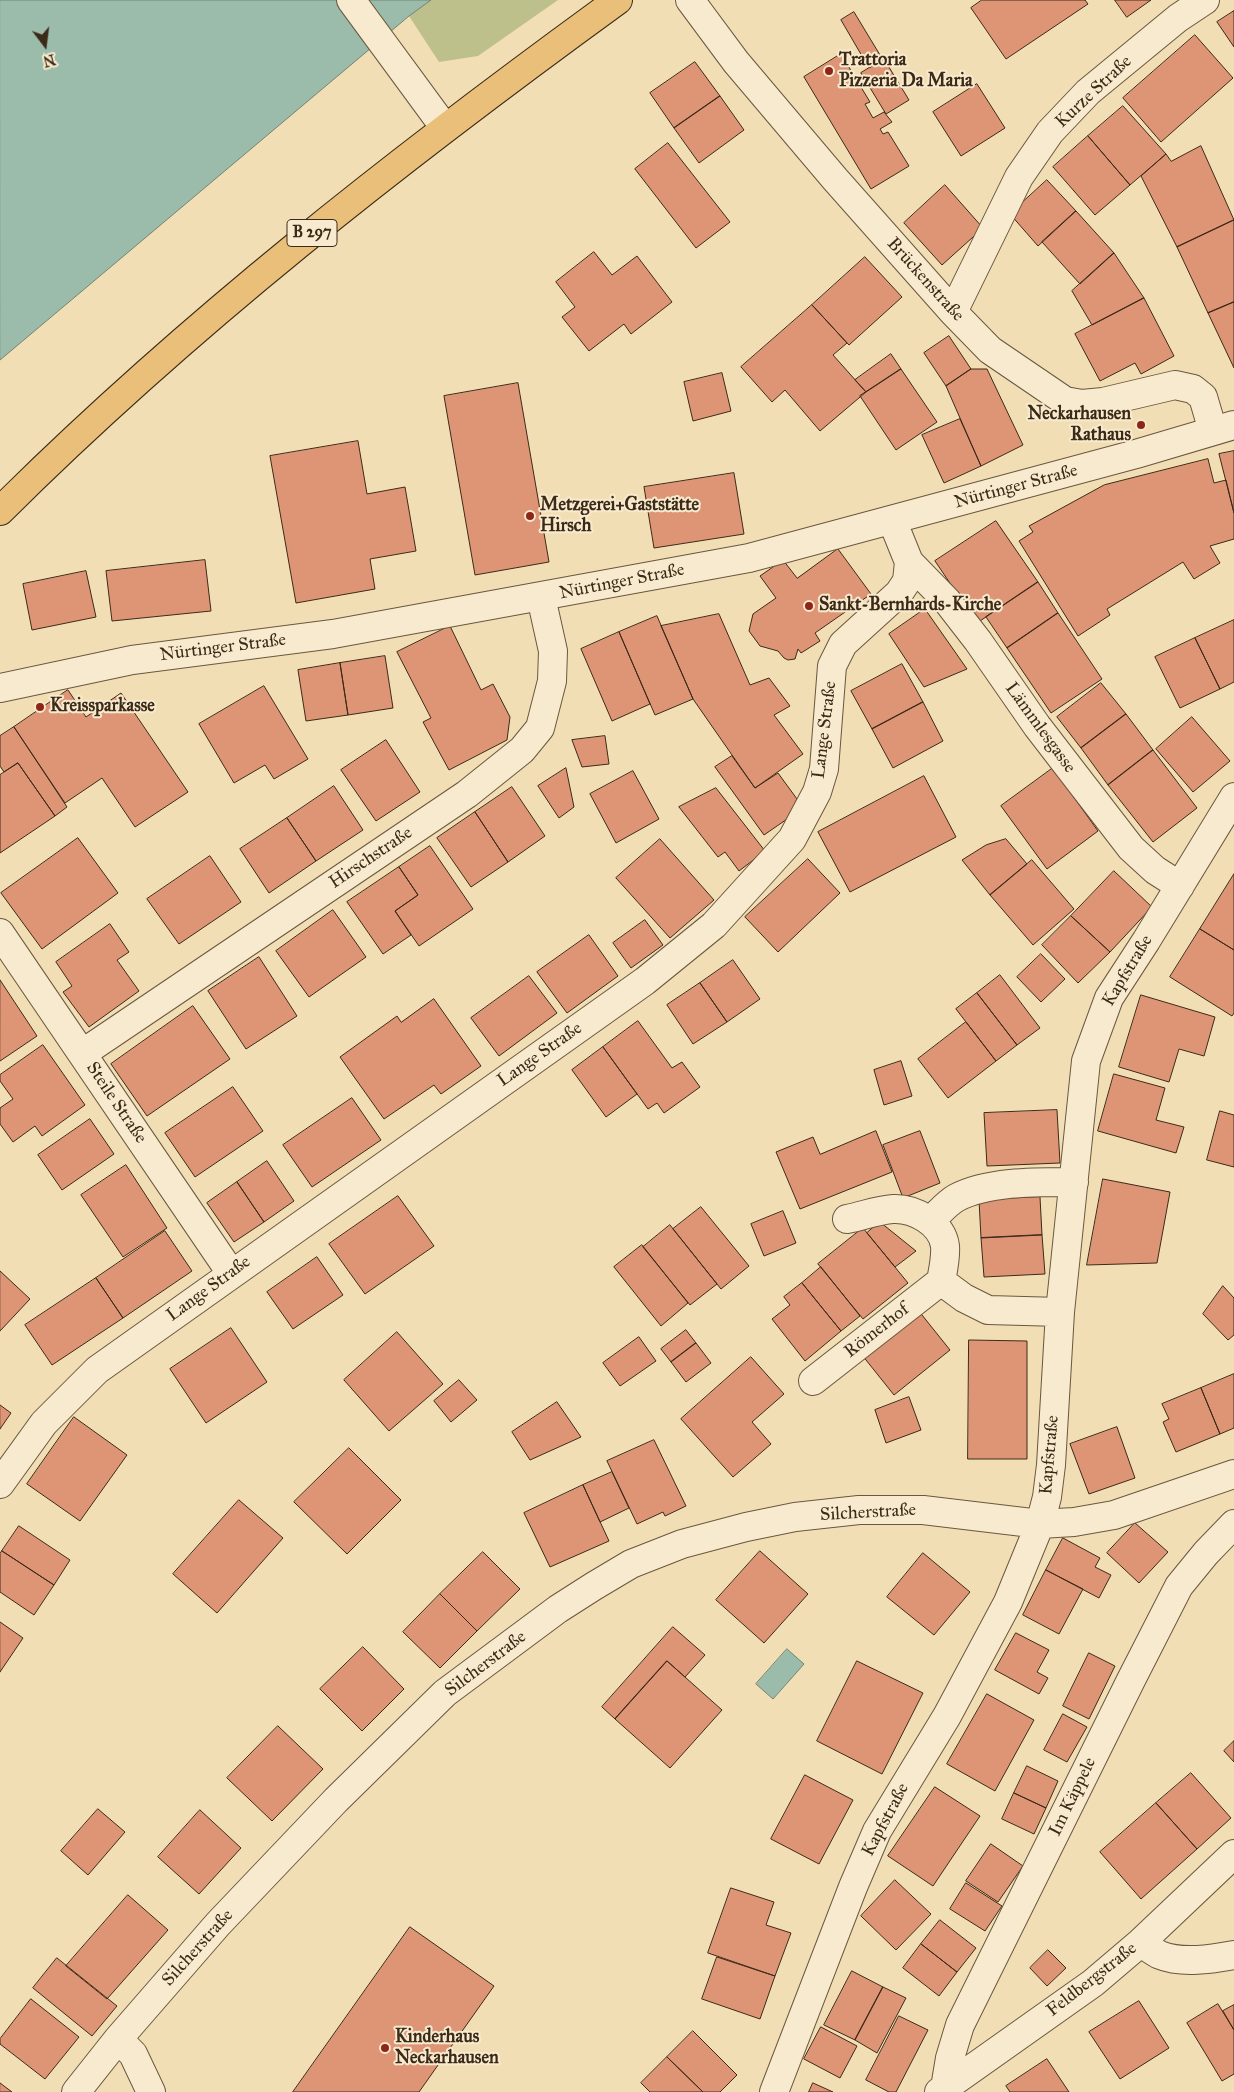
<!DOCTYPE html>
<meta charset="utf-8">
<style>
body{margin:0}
#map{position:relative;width:1234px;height:2092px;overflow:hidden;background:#f2deb4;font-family:"IM FELL Great Primer",serif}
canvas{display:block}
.north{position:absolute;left:20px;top:20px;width:50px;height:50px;-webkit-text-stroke:4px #f7eace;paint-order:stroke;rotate:165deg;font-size:14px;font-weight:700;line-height:20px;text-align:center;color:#3c2a18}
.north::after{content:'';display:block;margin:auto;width:18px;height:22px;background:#3c2a18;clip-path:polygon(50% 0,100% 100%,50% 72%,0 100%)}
</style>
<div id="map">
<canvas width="1234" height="2092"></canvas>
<div class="north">N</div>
</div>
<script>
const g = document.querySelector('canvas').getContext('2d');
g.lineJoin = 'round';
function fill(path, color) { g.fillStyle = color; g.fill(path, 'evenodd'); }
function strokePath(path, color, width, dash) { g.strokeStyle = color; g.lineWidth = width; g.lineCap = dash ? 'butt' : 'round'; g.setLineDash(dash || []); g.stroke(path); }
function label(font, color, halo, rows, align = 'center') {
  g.font = font + ' "IM FELL Great Primer",serif'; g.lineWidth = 4; g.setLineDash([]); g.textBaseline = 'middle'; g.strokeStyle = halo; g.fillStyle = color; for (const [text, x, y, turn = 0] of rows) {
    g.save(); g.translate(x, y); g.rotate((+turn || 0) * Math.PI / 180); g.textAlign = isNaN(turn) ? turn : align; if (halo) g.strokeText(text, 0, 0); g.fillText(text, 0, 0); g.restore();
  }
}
fill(new Path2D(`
 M431 0H558L478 56 439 62 409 16Z`), '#bdc08b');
const water = new Path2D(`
 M0 0H431L409 16 0 360Z
 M787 1649 804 1664 773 1699 756 1684Z`);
fill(water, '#9bbcab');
strokePath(water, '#758270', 1);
const building = new Path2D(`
 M982 0H1085L1088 4 1006 59 971 8Z
 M1115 0H1151L1127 17Z
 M1234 11V47L1217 22Z
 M854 12 883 60 869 68 841 20Z
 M1195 35 1233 78 1161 142 1123 98Z
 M841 54 870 102 865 104 873 118 884 112 892 122 880 129 883 134 888 132 909 166 871 189 804 77Z
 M884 59 909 100 886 114 861 73Z
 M695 62 720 96 674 128 650 93Z
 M977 84 1005 128 961 156 933 112Z
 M720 96 744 130 699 163 674 128Z
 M1123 106 1166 154 1130 185 1088 136Z
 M1088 136 1130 185 1095 215 1053 167Z
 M668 143 730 222 696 248 635 169Z
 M1201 146 1234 220 1177 247 1141 176 1166 154 1171 161Z
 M1047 180 1076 211 1038 246 1010 214Z
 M945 185 983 228 942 265 904 223Z
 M1076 211 1114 253 1080 284 1042 242Z
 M1234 220V302L1208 313 1177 247Z
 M594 252 612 275 637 256 672 302 631 334 624 324 589 351 562 317 575 307 556 282Z
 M1114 253 1144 298 1092 325 1072 291Z
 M865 257 902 297 849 345 812 305Z
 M1144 298 1174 356 1141 374 1135 363 1100 381 1075 334Z
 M1234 302V368L1208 313Z
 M812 305 847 343 833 355 866 392 820 431 785 390 772 402 741 367Z
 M949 336 971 369 946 386 924 353Z
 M891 354 901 369 866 392 855 380Z
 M901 369 937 422 896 450 860 396Z
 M971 369H987L1023 445 981 466 946 386Z
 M722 373 731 411 693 421 684 382Z
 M518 383 549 562 475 575 444 396Z
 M960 419 981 466 944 483 922 435Z
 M358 441 367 494 405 487 416 551 370 559 375 589 296 603 270 456Z
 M1234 451V513L1219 454Z
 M1208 459 1214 483 1226 480 1234 513V539L1210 546 1220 563 1194 579 1183 562 1107 609 1110 615 1078 636 1019 541 1033 532 1029 526 1104 485Z
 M734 473 744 534 654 548 644 487Z
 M996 521 1038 582 977 623 935 561Z
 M838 549 871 594 815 633 820 641 801 653 798 649 795 659 788 660 784 658 778 651 760 646 749 631 753 614 776 598 760 576 783 560 797 578Z
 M205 560 211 611 112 621 106 571Z
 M86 571 96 617 32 630 23 584Z
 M1038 582 1058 613 1007 648 986 617Z
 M925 609 967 669 924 687 889 634Z
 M1058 613 1102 679 1051 713 1007 648Z
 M719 614 750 685 769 678 790 706 774 715 803 754 755 788 693 699 661 626Z
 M657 616 693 699 655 715 619 632Z
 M1234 620V682L1220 689 1195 638Z
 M450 626 481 690 493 684 510 717 507 740 449 770 423 722 431 718 397 652Z
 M619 632 650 704 612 721 581 649Z
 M1195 638 1220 689 1180 708 1155 657Z
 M385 656 393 708 348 715 340 663Z
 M340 663 348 715 306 721 298 670Z
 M902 664 923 702 872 729 851 691Z
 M1101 683 1126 714 1081 748 1057 717Z
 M264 686 308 759 274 779 265 765 234 783 199 724Z
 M68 690 86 717 121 693 188 792 135 827 102 778 65 803 14 727Z
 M923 702 943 741 893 768 872 729Z
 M1126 714 1153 750 1108 785 1081 748Z
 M1192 717 1230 761 1193 792 1156 749Z
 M14 727 67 807 55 816 18 763 4 772 0 766V736Z
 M605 736 609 764 582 767 572 740Z
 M386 740 420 792 376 821 341 770Z
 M1153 750 1197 808 1153 842 1108 785Z
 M732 756 755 788 778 773 797 799 790 817 764 835 715 767Z
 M18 763 55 816 0 853V775Z
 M566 768 574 807 559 818 538 786Z
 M1053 768 1098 831 1047 869 1001 806Z
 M633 771 659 819 616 843 590 794Z
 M924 776 956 837 850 892 818 832Z
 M334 786 363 830 316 861 287 818Z
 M512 787 545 836 508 862 475 812Z
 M716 788 765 851 739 871 725 852 718 857 679 807Z
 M475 812 508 862 471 887 437 838Z
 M287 818 316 861 269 893 240 849Z
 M78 838 118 893 42 949 1 893Z
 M660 839 714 900 670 938 616 878Z
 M1006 839 1027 864 990 895 962 860 986 845Z
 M430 846 473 909 419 946 395 911 418 895 399 867Z
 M210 856 241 902 179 944 147 899Z
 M808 859 840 893 778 952 745 917Z
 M1032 860 1074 909 1033 945 990 895Z
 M399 867 418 895 395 911 411 935 383 954 347 902Z
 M1114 871 1152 907 1110 952 1071 916Z
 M1234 874V950L1200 929Z
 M333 910 366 957 309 997 276 951Z
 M1071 916 1110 952 1078 983 1042 945Z
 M645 920 663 945 631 968 613 943Z
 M110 924 129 952 117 960 139 991 89 1027 63 992 72 986 56 962Z
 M1200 929 1234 950V1013L1232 1016 1170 977Z
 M589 935 618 976 567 1013 537 972Z
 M1041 954 1065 979 1041 1002 1017 977Z
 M259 957 297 1016 246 1049 208 991Z
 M733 960 760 999 727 1022 700 983Z
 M1000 975 1040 1028 1017 1045 977 993Z
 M529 976 557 1013 499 1056 471 1018Z
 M0 980 37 1036 0 1061Z
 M700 983 727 1022 693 1044 667 1005Z
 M977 993 1017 1045 996 1061 956 1009Z
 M1141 995 1215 1017 1204 1056 1179 1049 1169 1082 1119 1067Z
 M434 999 481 1066 441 1094 434 1085 384 1119 340 1057 397 1016 401 1022Z
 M193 1006 230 1059 147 1116 111 1064Z
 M638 1021 672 1068 682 1062 700 1087 664 1113 657 1103 648 1109 603 1047Z
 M966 1022 996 1061 948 1098 918 1059Z
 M43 1045 85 1105 42 1136 35 1126 13 1142 0 1124V1108L13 1099 0 1081V1075Z
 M603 1047 637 1094 606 1117 572 1070Z
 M901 1061 912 1096 884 1105 874 1070Z
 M1114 1074 1165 1088 1156 1120 1184 1127 1176 1153 1098 1131Z
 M233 1087 263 1131 195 1177 165 1133Z
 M352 1098 381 1140 312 1187 283 1145Z
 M1057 1110 1060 1163 987 1166 984 1113Z
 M1220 1111 1234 1115V1167L1207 1160Z
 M90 1119 114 1154 62 1190 38 1155Z
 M876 1131 892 1172 800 1209 776 1152 813 1137 820 1154Z
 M920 1131 940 1183 903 1198 883 1145Z
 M267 1161 294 1201 264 1222 237 1182Z
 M126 1165 167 1228 123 1257 81 1195Z
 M1103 1179 1170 1192 1157 1263 1087 1265Z
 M237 1182 264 1222 234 1242 207 1203Z
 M398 1196 434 1246 365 1294 329 1244Z
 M1040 1197 1042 1235 981 1238 979 1200Z
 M701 1207 749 1266 721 1289 673 1229Z
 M783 1211 796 1243 764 1256 751 1224Z
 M880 1222 916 1251 895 1267 867 1233Z
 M670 1225 717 1284 690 1305 643 1247Z
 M863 1228 908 1283 863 1319 818 1264Z
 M165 1231 192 1271 123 1318 96 1278Z
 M1042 1235 1045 1274 984 1277 981 1238Z
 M642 1245 688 1303 661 1326 614 1267Z
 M317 1257 343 1295 293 1329 267 1292Z
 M821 1267 860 1316 841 1331 802 1283Z
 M0 1271 30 1299 0 1331Z
 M96 1278 123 1318 52 1365 25 1325Z
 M802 1283 841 1331 805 1361 772 1319 790 1305 784 1297Z
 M1223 1286 1234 1298V1335L1228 1340 1203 1314Z
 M918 1310 950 1350 894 1395 862 1355Z
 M231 1328 267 1382 206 1423 170 1369Z
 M686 1330 696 1343 671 1362 661 1349Z
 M397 1332 443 1384 389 1431 344 1380Z
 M639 1337 656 1361 620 1386 603 1363Z
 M969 1340 1027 1341V1459H968Z
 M696 1343 711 1363 686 1382 671 1362Z
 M751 1357 784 1394 752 1422 771 1444 733 1477 681 1419Z
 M1234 1374V1428L1220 1434 1201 1388Z
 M459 1380 477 1400 451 1422 434 1401Z
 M1201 1388 1220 1434 1176 1452 1163 1422 1169 1419 1162 1404Z
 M909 1397 921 1430 886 1443 875 1410Z
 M557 1402 581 1437 530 1460 512 1432Z
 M0 1405 11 1413 0 1429Z
 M74 1417 127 1455 80 1521 27 1484Z
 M1117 1427 1135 1478 1089 1494 1070 1444Z
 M654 1440 686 1506 665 1516 663 1512 637 1524 607 1461Z
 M349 1448 401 1500 347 1554 294 1502Z
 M612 1472 629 1508 600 1522 583 1485Z
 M583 1485 609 1541 550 1567 524 1513Z
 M239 1500 283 1538 217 1613 173 1574Z
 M1135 1523 1168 1552 1139 1583 1107 1553Z
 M19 1526 70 1560 54 1585 2 1551Z
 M1063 1538 1100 1558 1095 1567 1111 1575 1099 1598 1046 1570Z
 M2 1551 54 1585 34 1615 0 1592V1554Z
 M760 1551 808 1594 764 1643 716 1600Z
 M483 1552 520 1589 477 1631 440 1594Z
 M923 1553 970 1592 934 1635 887 1597Z
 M1046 1570 1083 1589 1059 1634 1023 1615Z
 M440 1594 477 1631 440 1668 403 1632Z
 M0 1622 23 1638 0 1672Z
 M673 1627 705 1655 685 1677 667 1661 615 1719 602 1707Z
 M1016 1633 1049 1650 1037 1672 1048 1678 1039 1694 995 1670Z
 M363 1647 404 1689 362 1731 320 1689Z
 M1089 1653 1115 1666 1089 1719 1063 1706Z
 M667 1661 722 1710 670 1768 615 1719Z
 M857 1661 923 1693 882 1774 817 1741Z
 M987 1694 1034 1720 995 1791 947 1764Z
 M1063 1714 1087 1727 1067 1762 1044 1750Z
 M278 1726 323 1769 272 1821 227 1778Z
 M1234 1741V1762L1224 1751Z
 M1027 1766 1058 1781 1046 1808 1014 1793Z
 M1191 1773 1231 1818 1197 1849 1156 1803Z
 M805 1775 853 1800 819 1864 771 1839Z
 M935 1787 980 1816 933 1886 888 1856Z
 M1014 1793 1046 1808 1034 1834 1002 1819Z
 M1156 1803 1197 1849 1141 1899 1100 1852Z
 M98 1809 125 1832 88 1875 61 1851Z
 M200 1810 241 1848 199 1894 158 1857Z
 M991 1844 1023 1866 998 1902 966 1881Z
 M895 1880 931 1914 896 1950 861 1916Z
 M966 1883 1002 1906 985 1931 950 1909Z
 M731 1888 774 1902 766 1925 791 1933 775 1976 708 1953Z
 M128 1895 168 1930 107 1999 66 1966Z
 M940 1920 976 1948 957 1972 921 1944Z
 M410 1927 494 1986 419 2092H293Z
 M921 1944 957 1972 939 1996 903 1968Z
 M1048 1950 1066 1968 1047 1986 1030 1968Z
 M717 1957 775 1976 760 2019 702 1999Z
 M57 1958 117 2006 92 2036 33 1988Z
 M852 1971 883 1987 855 2040 824 2025Z
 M883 1987 906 1998 877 2053 855 2040Z
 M31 1999 79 2037 45 2079 0 2044V2039Z
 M1139 2001 1169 2048 1120 2079 1089 2032Z
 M1218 2004 1234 2030V2074L1222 2081 1187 2023Z
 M1234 2005V2030L1223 2011Z
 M899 2016 928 2030 896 2092H889L866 2080Z
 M821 2027 857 2046 840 2078 804 2059Z
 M693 2031 737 2075 720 2092H703L667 2057Z
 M667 2057 703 2092H650L641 2083Z
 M1047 2059 1069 2092H1010L1006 2086Z
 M0 2083 12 2092H0Z
 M813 2083 833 2092H809Z`);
fill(building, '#de9576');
strokePath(building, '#3c2a18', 1);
const minor = new Path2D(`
 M690 0 736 62 835 179 953 312 990 350 1065 401 1082 404 1103 402 1175 385 1193 389 1203 397 1213 431
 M953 312 1019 177 1050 132 1088 92 1178 18 1205 0
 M909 562 947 601 978 641 1037 726 1131 848 1155 870 1180 886
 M0 688 132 660 333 634 749 558 1136 454 1234 425
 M0 933 231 1273
 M83 1053 467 794 522 750 540 728 552 681 553 651 541 597
 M930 1221C938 1214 947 1203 956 1198 988 1181 1038 1182 1074 1182
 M941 1281 964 1298 988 1310 1060 1312
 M813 1381 941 1281C943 1270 946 1258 945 1246 942 1223 914 1208 893 1209 878 1210 862 1216 847 1219
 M0 1484 44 1423 97 1370 645 981 714 925 792 839 817 792 824 769 832 666 843 644 899 593 907 581 909 562 892 520
 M1140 1943C1147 1946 1153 1952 1160 1955 1182 1964 1212 1959 1234 1955
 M118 2039 133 2054 151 2092
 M945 2088 950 2058 960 2025 1131 1680 1179 1586 1206 1553 1234 1524
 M76 2092 118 2039 218 1924 336 1800 445 1693 558 1609 594 1586 631 1564 682 1544 746 1527 795 1517 859 1510H923L1040 1524 1074 1522 1114 1515 1234 1474
 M774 2092 853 1887 877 1831 947 1716 1008 1602 1040 1524 1047 1497 1051 1465 1060 1312 1086 1061 1109 998 1146 941 1234 797
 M939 2092 1093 1983 1140 1943 1234 1854`);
const tertiary = new Path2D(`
 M351 0 445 128`);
const primary = new Path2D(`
 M0 511C190 322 402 157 618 0`);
strokePath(minor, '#6a573f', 30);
strokePath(tertiary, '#6a573f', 30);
strokePath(primary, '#3c2a18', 30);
strokePath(minor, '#f7eace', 28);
strokePath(tertiary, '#f7eace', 28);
strokePath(primary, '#e9bf7a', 28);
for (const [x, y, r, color] of [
 [829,71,5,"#8f2418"],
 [1141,425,5,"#8f2418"],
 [530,516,5,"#8f2418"],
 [809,606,5,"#8f2418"],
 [40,707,5,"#8f2418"],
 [385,2048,5,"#8f2418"]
]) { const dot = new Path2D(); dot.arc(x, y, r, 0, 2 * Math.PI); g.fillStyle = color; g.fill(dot); strokePath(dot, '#f7eace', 2); }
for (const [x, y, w] of [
 [312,233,50]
]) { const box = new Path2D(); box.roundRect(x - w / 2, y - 13.5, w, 27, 4); g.fillStyle = '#f7eace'; g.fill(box); strokePath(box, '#3c2a18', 1); }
label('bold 16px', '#3c2a18', null, [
 ["B 297",312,233]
]);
label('bold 18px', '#3c2a18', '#f7eace', [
 ["Trattoria",839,61],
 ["Pizzeria Da Maria",839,82],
 ["Neckarhausen",1131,415,"right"],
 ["Rathaus",1131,436,"right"],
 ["Metzgerei+Gaststätte",540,506],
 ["Hirsch",540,527],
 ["Sankt-Bernhards-Kirche",819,606],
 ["Kreissparkasse",50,707],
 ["Kinderhaus",395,2038],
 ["Neckarhausen",395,2059]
], 'left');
label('18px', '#3c2a18', '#f7eace', [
 ["Kurze Straße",1094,92,-43],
 ["Brückenstraße",925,280,48],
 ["Nürtinger Straße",1016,487,-15],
 ["Nürtinger Straße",622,582,-11],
 ["Nürtinger Straße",223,648,-7],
 ["Lämmlesgasse",1040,728,54],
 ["Lange Straße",825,730,-83],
 ["Hirschstraße",371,858,-34],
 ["Kapfstraße",1128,971,-59],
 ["Lange Straße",540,1055,-35],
 ["Steile Straße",116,1103,56],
 ["Lange Straße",209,1289,-36],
 ["Römerhof",877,1331,-38],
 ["Kapfstraße",1050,1455,-85],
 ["Silcherstraße",868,1513,-3],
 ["Silcherstraße",486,1664,-37],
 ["Im Käppele",1073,1797,-64],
 ["Kapfstraße",886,1820,-62],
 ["Silcherstraße",198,1948,-48],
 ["Feldbergstraße",1092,1980,-38]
]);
</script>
